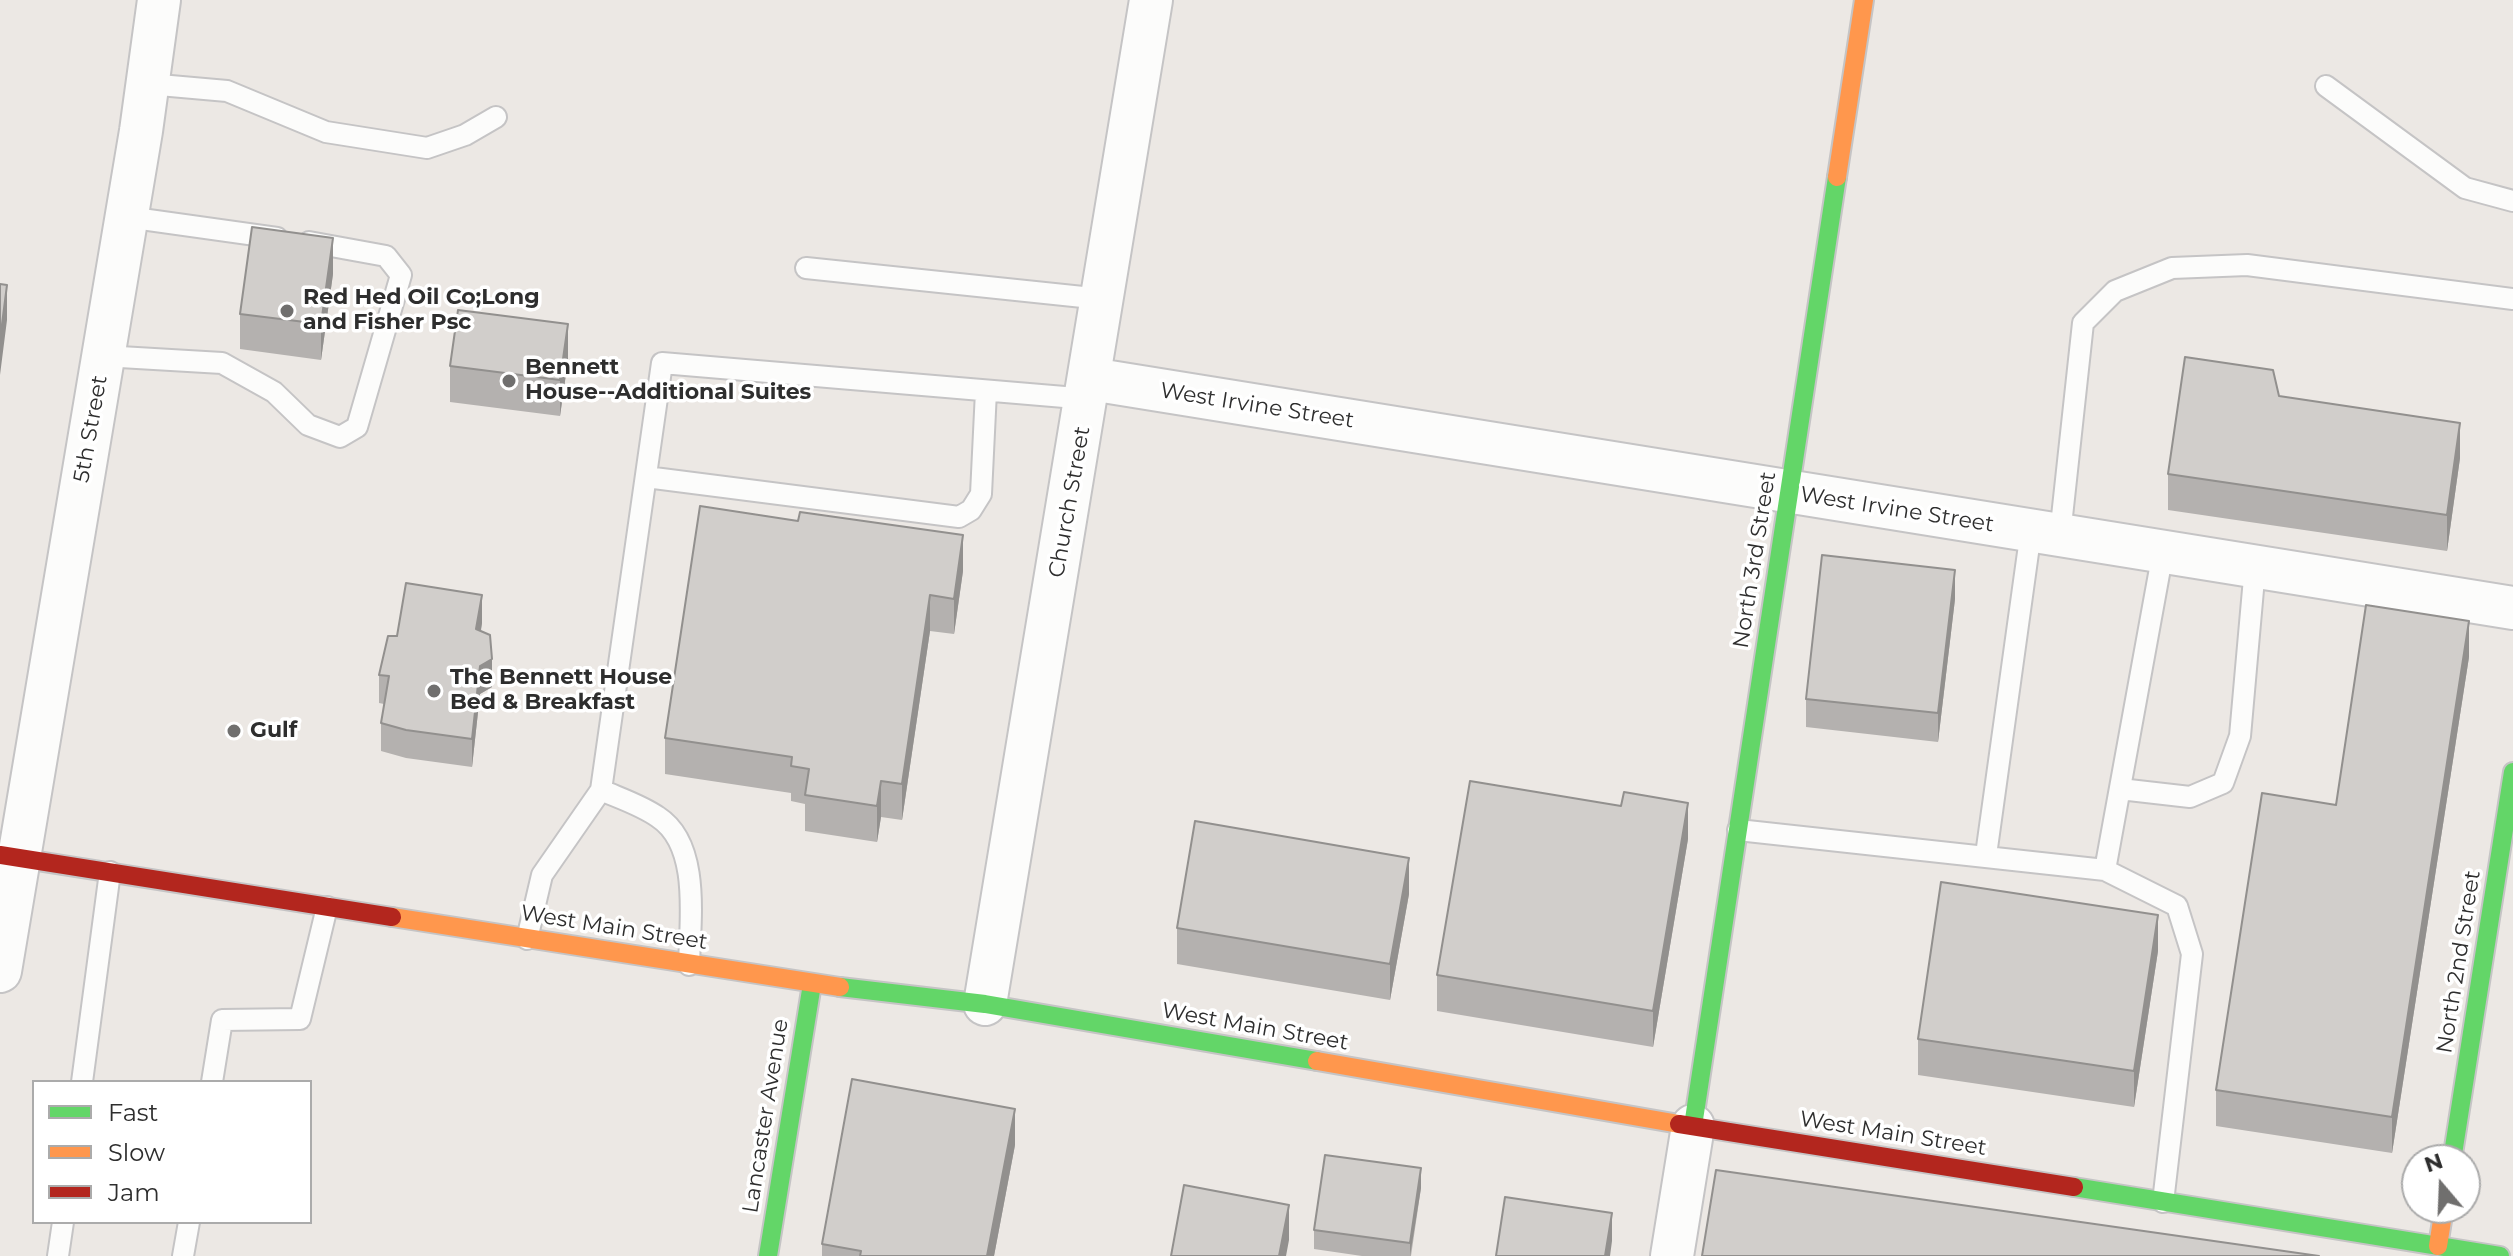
<!DOCTYPE html>
<style>
body{margin:0}
#map{position:relative;width:2513px;height:1256px;overflow:hidden;background:#ece8e4;font-family:Montserrat,sans-serif}
canvas{display:block}
.legend{position:absolute;left:32px;top:1080px;width:280px;height:144px;box-sizing:border-box;background:#fff;border:2px solid #ababab;margin:0;padding:10px 14px;list-style:none;font-size:24px;color:#2e2e2e}
.legend li{display:flex;align-items:center;gap:16px;height:40px}
.legend b{width:40px;border:2px solid #ababab}
.north{position:absolute;left:2401px;top:1144px;width:80px;height:80px;box-sizing:border-box;background:#fff;border:2px solid #ababab;border-radius:50%;rotate:341deg;font-size:22px;font-weight:700;line-height:32px;text-align:center;color:#2e2e2e}
.north::after{content:'';display:block;margin:auto;width:28px;height:36px;background:#706f6e;clip-path:polygon(50% 0,100% 100%,50% 72%,0 100%)}
</style>
<div id="map">
<canvas width="2513" height="1256"></canvas>
<ul class="legend">
<li><b style="height:10px;background:#63d668"></b>Fast</li>
<li><b style="height:10px;background:#ff974d"></b>Slow</li>
<li><b style="height:10px;background:#b3261e"></b>Jam</li>
</ul>
<div class="north">N</div>
</div>
<script>
const g = document.querySelector('canvas').getContext('2d');
g.lineJoin = 'round';
function strokePath(path, color, width, dash) { g.strokeStyle = color; g.lineWidth = width; g.lineCap = dash ? 'butt' : 'round'; g.setLineDash(dash || []); g.stroke(path); }
function fill(path, color) { g.fillStyle = color; g.fill(path, 'evenodd'); }
function label(font, color, halo, rows, align = 'center') {
  g.font = font + ' Montserrat,sans-serif'; g.lineWidth = 7; g.setLineDash([]); g.textBaseline = 'middle'; g.strokeStyle = halo; g.fillStyle = color; for (const [text, x, y, turn = 0] of rows) {
    g.save(); g.translate(x, y); g.rotate((+turn || 0) * Math.PI / 180); g.textAlign = isNaN(turn) ? turn : align; if (halo) g.strokeText(text, 0, 0); g.fillText(text, 0, 0); g.restore();
  }
}
const lane = new Path2D(`
 M148 84 227 91 326 132 427 148 465 135 496 117
 M2326 86 2465 188 2513 201
 M127 217 277 238
 M806 268 1102 299
 M103 356 222 363 274 392 308 425 340 437 357 427 401 275 386 256 309 242
 M646 477 959 517 971 510 981 494 986 391
 M2060 535 2083 323 2115 291 2172 268 2247 265 2513 299
 M2120 789 2190 797 2223 783 2240 736 2255 567
 M601 790C619 798 641 805 658 817 701 845 690 921 689 965
 M1738 830 2105 870 2177 906 2192 954 2163 1202
 M1986 855 2031 531
 M2105 870 2163 552
 M527 939 542 875 601 790 662 363 1088 399
 M82 1082 110 872
 M212 1082 222 1020 300 1019 327 907
 M58 1256 63 1222
 M183 1256 189 1222`);
const street = new Path2D(`
 M1091 379 2513 608
 M0 971 141 131 159 0
 M985 1004 1151 0
 M1672 1256 1693 1126`);
const fast = new Path2D(`
 M840 987 985 1004 1317 1061
 M1693 1126 1837 177
 M2452 1160 2513 772
 M2074 1187 2500 1256
 M768 1256 812 984`);
const slow = new Path2D(`
 M1837 177 1864 0
 M392 917 840 987
 M1317 1061 1679 1124
 M2438 1246 2444 1208`);
const jam = new Path2D(`
 M0 855 392 917
 M1679 1124 2074 1187`);
strokePath(lane, '#c5c4c5', 24);
strokePath(street, '#c5c4c5', 46);
strokePath(fast, '#c5c4c5', 22);
strokePath(slow, '#c5c4c5', 22);
strokePath(jam, '#c5c4c5', 22);
strokePath(lane, '#fcfcfb', 20);
strokePath(street, '#fcfcfb', 42);
strokePath(fast, '#63d668', 18);
strokePath(slow, '#ff974d', 18);
strokePath(jam, '#b3261e', 18);
fill(new Path2D(`
 M333 274 321 360 240 349V314Z
 M568 360 560 416 450 402V366Z
 M2279 396 2460 458 2447 551 2168 510V474Z
 M963 571 954 634 930 631 902 820 881 817 877 842 805 831V804L791 801V793L665 774V738Z
 M1955 599 1938 742 1806 727V699Z
 M482 623 481 631 492 687 480 694 472 767 406 758 381 751V723L384 704 379 703V675L397 636Z
 M2469 657 2392 1153 2216 1126V1090L2336 805Z
 M1688 839 1653 1047 1437 1011V975Z
 M1409 894 1390 1000 1177 964V928Z
 M2158 951 2134 1107 1918 1075V1039Z
 M1015 1145 994 1256H822V1244Z
 M1421 1188 1411 1256H1362L1314 1249V1230Z`), '#b4b1af');
fill(new Path2D(`
 M333 238V274L321 360V324Z
 M7 285V320L0 375V340Z
 M568 324V360L560 416V380Z
 M2460 423V458L2447 551V515Z
 M963 535V571L954 634V599Z
 M1955 570V599L1938 742V713Z
 M482 595V623L476 657V629Z
 M930 595V631L902 820V784Z
 M2469 621V657L2392 1153V1117Z
 M492 659V687L480 694 472 767V739L480 666Z
 M881 781V817L877 842V806Z
 M1688 803V839L1653 1047V1011Z
 M1409 858V894L1390 1000V964Z
 M2158 915V951L2134 1107V1071Z
 M1015 1109V1145L994 1256H987Z
 M1421 1168V1188L1410 1256V1243Z
 M1289 1205V1240L1286 1256H1279Z
 M1612 1213V1241L1610 1256H1605Z`), '#92908e');
const building = new Path2D(`
 M252 227 333 238 321 324 240 314Z
 M0 284 7 285 0 340Z
 M458 310 568 324 560 380 450 366Z
 M2185 357 2273 370 2279 396 2460 423 2447 515 2168 474Z
 M700 506 798 521 800 512 963 535 954 599 930 595 902 784 881 781 877 806 805 795 809 769 791 766 792 757 665 738Z
 M1822 555 1955 570 1938 713 1806 699Z
 M406 583 482 595 476 629 490 635 492 659 480 666 472 739 406 730 381 723 389 676 379 675 388 636H397Z
 M2366 605 2469 621 2392 1117 2216 1090 2262 793 2336 805Z
 M1470 781 1621 806 1624 792 1688 803 1653 1011 1437 975Z
 M1195 821 1409 858 1390 964 1177 928Z
 M1941 882 2158 915 2134 1071 1918 1039Z
 M852 1079 1015 1109 987 1256H860L861 1251 822 1244Z
 M1325 1155 1421 1168 1410 1243 1314 1230Z
 M1716 1170 2319 1256H1702Z
 M1184 1185 1289 1205 1279 1256H1171Z
 M1505 1197 1612 1213 1605 1256H1496Z`);
fill(building, '#d1cecb');
strokePath(building, '#92908e', 2);
for (const [x, y, r, color] of [
 [287,311,8,"#706f6e"],
 [509,381,8,"#706f6e"],
 [434,691,8,"#706f6e"],
 [234,731,8,"#706f6e"]
]) { const dot = new Path2D(); dot.arc(x, y, r, 0, 2 * Math.PI); g.fillStyle = color; g.fill(dot); strokePath(dot, '#fff', 3); }
label('bold 22px', '#2e2e2e', '#fff', [
 ["Red Hed Oil Co;Long",303,298],
 ["and Fisher Psc",303,323],
 ["Bennett",525,368],
 ["House--Additional Suites",525,393],
 ["The Bennett House",450,678],
 ["Bed & Breakfast",450,703],
 ["Gulf",250,731]
], 'left');
label('22px', '#2e2e2e', '#fff', [
 ["West Irvine Street",1257,406,9],
 ["5th Street",91,429,-80],
 ["Church Street",1070,502,-80],
 ["West Irvine Street",1897,510,9],
 ["North 3rd Street",1755,560,-81],
 ["West Main Street",614,928,9],
 ["North 2nd Street",2459,962,-81],
 ["West Main Street",1255,1027,10],
 ["Lancaster Avenue",766,1116,-81],
 ["West Main Street",1893,1134,9]
]);
</script>
